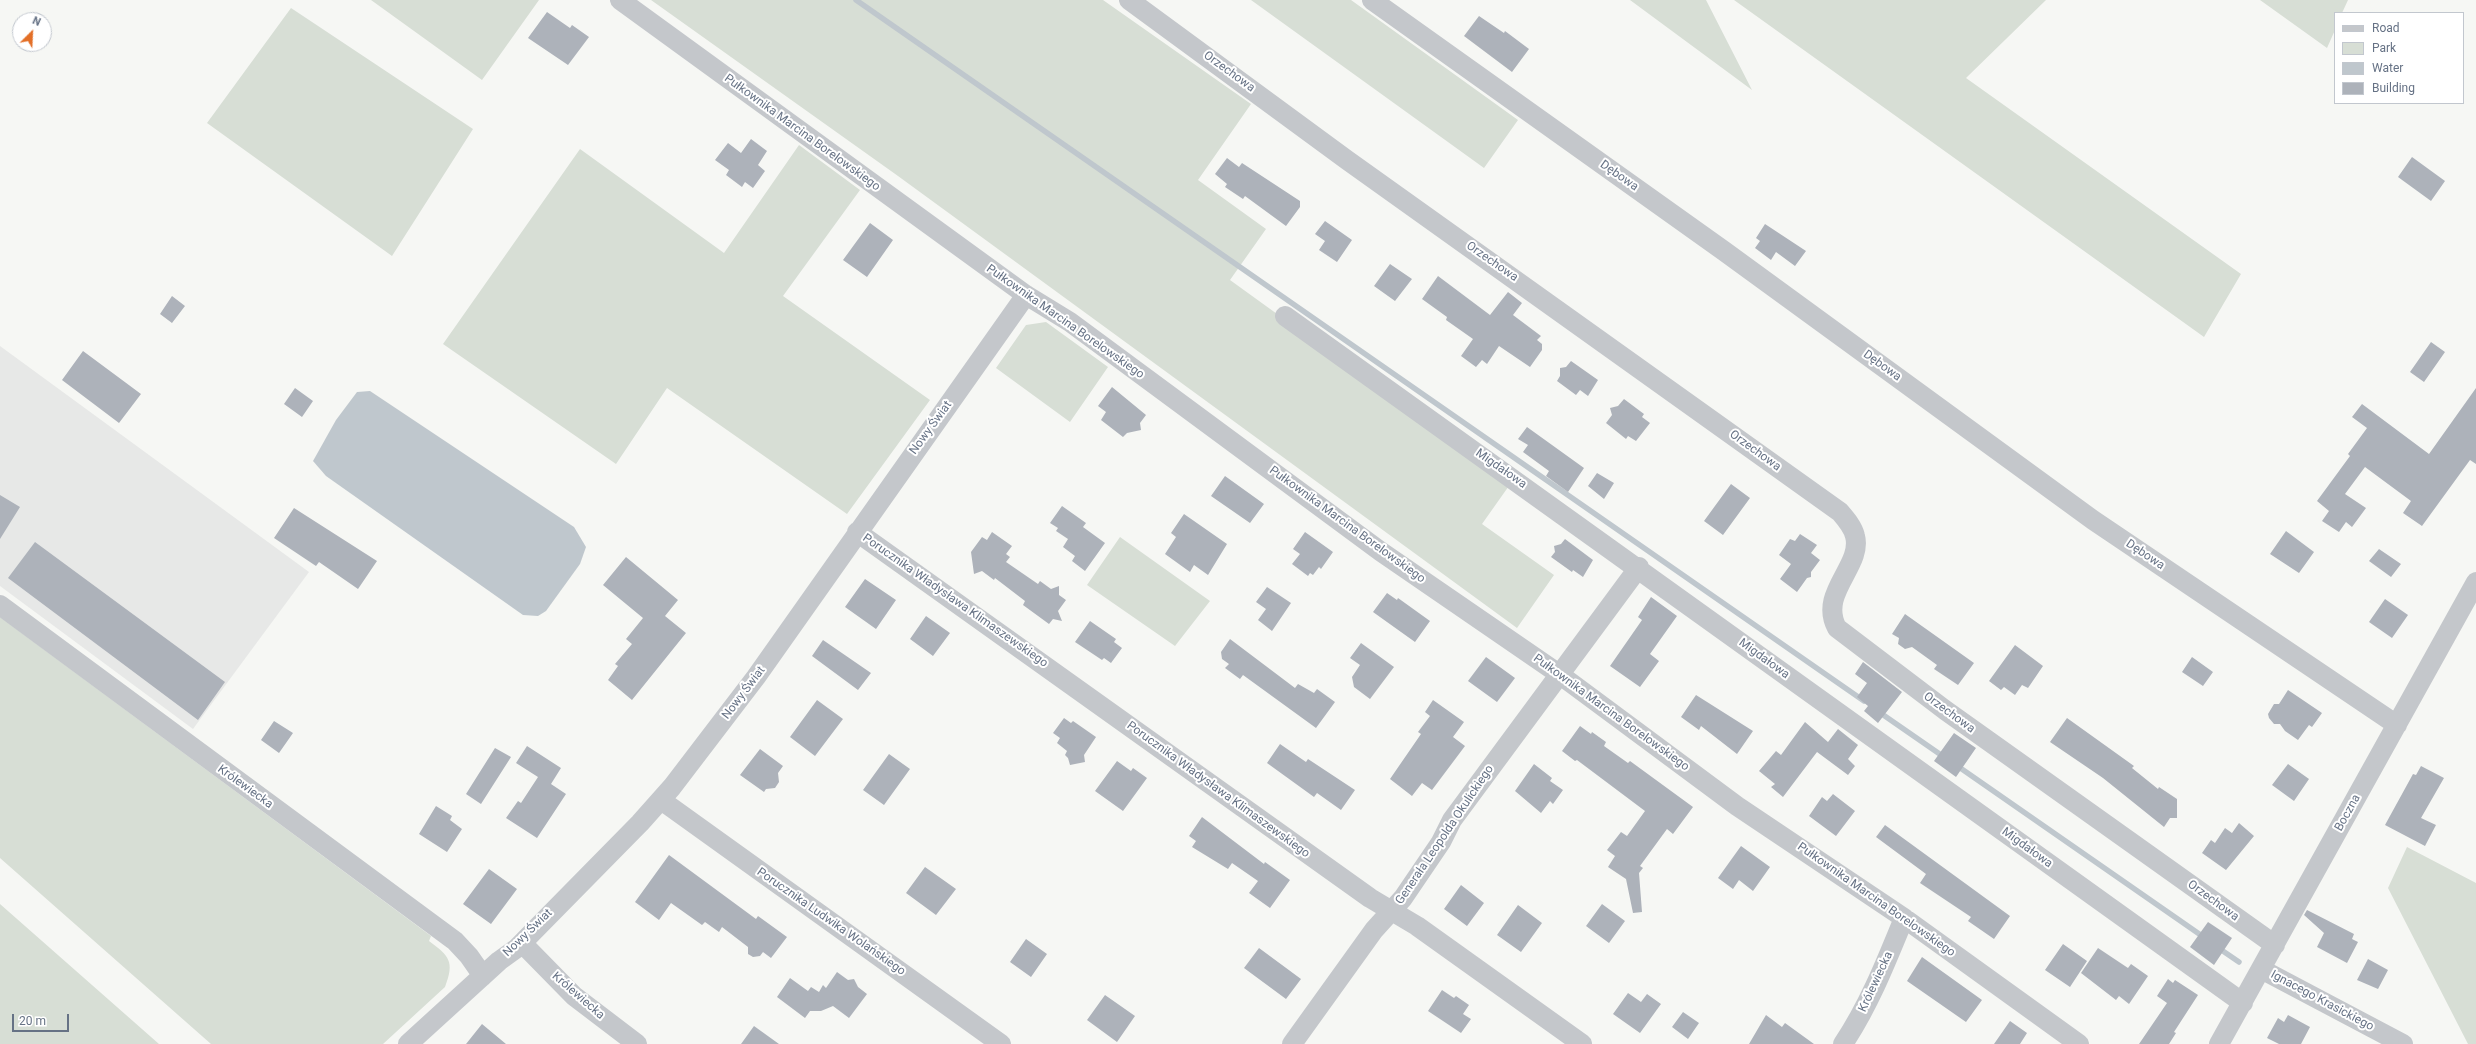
<!DOCTYPE html>
<meta charset="utf-8">
<style>
body{margin:0}
#map{position:relative;width:2476px;height:1044px;overflow:hidden;background:#f6f7f4;font-family:Roboto,sans-serif}
canvas{display:block}
.legend{position:absolute;left:2334px;top:12px;width:130px;height:92px;box-sizing:border-box;background:#fff;border:1px solid #c2c7ce;margin:0;padding:5px 7px;list-style:none;font-size:12px;color:#667285}
.legend li{display:flex;align-items:center;gap:8px;height:20px}
.legend b{width:20px;border:1px solid #c2c7ce}
.north{position:absolute;left:12px;top:12px;width:40px;height:40px;box-sizing:border-box;background:#fff;border:1px solid #c2c7ce;border-radius:50%;rotate:24deg;font-size:11px;font-weight:700;line-height:16px;text-align:center;color:#667285}
.north::after{content:'';display:block;margin:auto;width:14px;height:18px;background:#e36f27;clip-path:polygon(50% 0,100% 100%,50% 72%,0 100%)}
.scale{position:absolute;left:12px;top:1014px;width:57px;height:18px;box-sizing:border-box;border:2px solid #667285;border-top:0;padding-left:5px;font-size:12px;line-height:14px;white-space:nowrap;color:#667285;-webkit-text-stroke:3px #fff;paint-order:stroke}
</style>
<div id="map">
<canvas width="2476" height="1044"></canvas>
<ul class="legend">
<li><b style="height:5px;background:#c4c7cb"></b>Road</li>
<li><b style="height:11px;background:#d7ded5"></b>Park</li>
<li><b style="height:11px;background:#bfc7cd"></b>Water</li>
<li><b style="height:11px;background:#adb2ba"></b>Building</li>
</ul>
<div class="north">N</div>
<div class="scale">20 m</div>
</div>
<script>
const g = document.querySelector('canvas').getContext('2d');
g.lineJoin = 'round';
function fill(path, color) { g.fillStyle = color; g.fill(path, 'evenodd'); }
function strokePath(path, color, width, dash) { g.strokeStyle = color; g.lineWidth = width; g.lineCap = dash ? 'butt' : 'round'; g.setLineDash(dash || []); g.stroke(path); }
function label(font, color, halo, rows, align = 'center') {
  g.font = font + ' Roboto,sans-serif'; g.lineWidth = 4; g.setLineDash([]); g.textBaseline = 'middle'; g.strokeStyle = halo; g.fillStyle = color; for (const [text, x, y, turn = 0] of rows) {
    g.save(); g.translate(x, y); g.rotate((+turn || 0) * Math.PI / 180); g.textAlign = isNaN(turn) ? turn : align; if (halo) g.strokeText(text, 0, 0); g.fillText(text, 0, 0); g.restore();
  }
}
fill(new Path2D(`
 M0 346 309 572 193 729 0 586Z`), '#e7e8e7');
fill(new Path2D(`
 M371 0H539L482 80Z
 M651 0H1103L1251 104 1198 180 1266 229 1230 280 1511 483 1482 524 1554 575 1517 628 898 176Z
 M1251 0H1351L1518 120 1484 168Z
 M1630 0H1706L1752 90Z
 M1734 0H2046L1966 78 2241 274 2204 337Z
 M2260 0H2348L2342 13H2335V30L2327 48Z
 M291 8 473 129 392 256 207 123Z
 M799 145 860 190 783 296 930 400 847 514 667 388 616 464 443 344 580 149 724 253Z
 M1046 322 1108 367 1070 422 996 368 1026 325Z
 M1120 537 1210 601 1175 646 1087 585Z
 M0 617 431 936 429 941C449 956 455 961 445 987L383 1044H211L0 858Z
 M2407 847 2476 883V1044H2468L2388 888Z
 M0 904 159 1044H0Z`), '#d7ded5');
fill(new Path2D(`
 M370 391 574 527 586 547 580 564 546 611 538 616 523 615 326 476 313 461 336 420 357 392Z`), '#bfc7cd');
strokePath(new Path2D(`
 M856 0 1864 701
 M1879 712 1944 757
 M1956 765 2205 938
 M2217 947 2239 962`), '#bfc7cd', 5.5);
fill(new Path2D(`
 M547 12 570 28 572 25 589 37 568 65 528 38Z
 M1479 16 1504 33 1505 31 1529 49 1512 72 1464 36Z
 M751 139 767 151 758 165 765 171 753 188 745 182 742 187 726 175 729 170 715 160 728 143 741 153Z
 M2412 157 2445 181 2431 201 2398 177Z
 M1227 158 1239 167 1242 163 1300 201V207L1286 226 1245 196 1243 199 1225 187 1227 184 1215 174Z
 M1325 221 1352 240 1337 262 1319 250 1325 241 1315 234Z
 M870 223 893 240 867 277 843 260Z
 M1765 224 1806 251 1795 266 1776 252 1771 260 1755 248 1760 241 1756 238Z
 M1390 264 1412 279 1395 301 1374 286Z
 M1438 276 1490 315 1508 292 1522 303 1513 315 1541 336 1537 340 1542 344V350L1530 367 1499 346 1487 364 1482 360 1476 367 1461 356 1473 339 1446 320 1447 317 1422 299Z
 M172 296 185 306 172 323 160 314Z
 M2431 342 2445 352 2424 382 2410 372Z
 M83 351 141 394 119 423 62 380Z
 M1571 361 1598 380 1588 396 1580 390 1576 395 1557 381 1560 376V368L1566 367Z
 M1112 387 1146 415 1140 423 1141 430 1127 433 1123 437 1101 420 1106 412 1098 406Z
 M295 388 313 401 302 417 284 404Z
 M2476 388V464L2470 460 2422 526 2403 513 2411 501 2365 467 2345 494 2366 508 2352 527 2346 522 2339 532 2322 521 2329 511 2317 501 2350 456 2348 454 2367 428 2352 417 2362 404 2429 454Z
 M1624 399 1644 414 1642 417 1650 423 1636 441 1628 436 1626 439 1606 423 1612 415 1610 408 1618 406Z
 M1527 427 1584 468 1568 492 1546 476 1549 471 1523 452 1528 445 1518 439Z
 M1597 473 1614 483 1604 499 1588 486Z
 M1225 476 1264 504 1250 523 1211 496Z
 M1731 484 1750 498 1723 535 1704 521Z
 M0 495 20 507 0 539Z
 M1062 506 1086 523 1083 527 1105 543 1085 571 1072 561 1075 556 1063 547 1068 539 1056 531 1058 528 1050 523Z
 M294 508 377 561 358 589 319 562 316 566 274 538Z
 M1184 514 1227 544 1208 575 1194 565 1190 572 1165 554 1176 537 1171 533Z
 M2286 531 2314 552 2299 573 2270 554Z
 M992 532 1012 546 1006 554 1010 557 1006 562 1038 584 1040 581 1051 589 1059 586V595L1066 600 1058 611 1062 621 1053 619 1049 624 1023 605 1025 601 995 578 994 580 982 571 974 574 971 552 982 537 987 540Z
 M1305 532 1333 552 1321 569 1319 567 1313 575 1310 573 1308 576 1292 564 1300 554 1293 549Z
 M1800 534 1817 545 1811 553 1820 560 1811 572V577L1807 578 1797 592 1780 579 1791 564 1779 555 1790 539 1795 541Z
 M1565 539 1593 560 1583 577 1573 570 1572 572 1551 557 1555 552 1554 546 1561 544Z
 M35 542 225 682 198 720 8 578Z
 M2379 549 2401 564 2391 577 2369 561Z
 M626 557 678 600 665 616 686 633 632 700 608 680 618 666 615 664 632 644 626 639 643 618 603 585Z
 M865 579 896 600 876 629 845 607Z
 M1267 587 1291 603 1272 631 1258 620 1266 609 1256 602Z
 M1387 593 1397 600 1398 598 1430 621 1415 642 1373 612Z
 M1651 597 1677 616 1650 654 1659 661 1640 687 1610 666 1642 620 1638 617Z
 M2385 599 2408 615 2392 638 2369 622Z
 M1905 614 1974 663 1958 685 1934 669 1937 665 1912 647 1905 649 1898 644 1899 638 1892 634Z
 M926 616 950 633 933 656 910 639Z
 M1090 621 1116 639 1114 642 1122 648 1111 663 1104 658 1102 660 1075 642Z
 M1230 639 1295 688 1298 684 1314 693 1317 689 1335 702 1316 728 1243 675 1240 679 1225 668 1229 664 1222 659 1221 652Z
 M823 640 871 673 858 690 812 656Z
 M1361 643 1394 667 1370 699 1354 687 1352 677 1360 665 1350 658Z
 M2015 645 2043 666 2028 688 2022 685 2015 695 2004 687 2001 690 1989 681Z
 M1486 657 1515 678 1497 702 1468 681Z
 M2192 657 2213 672 2203 686 2182 672Z
 M1863 662 1902 692 1878 723 1864 711 1868 706 1857 697 1867 683 1855 674Z
 M2288 690 2322 713 2312 727 2309 725 2298 740 2285 731 2280 724H2274L2269 718 2268 714 2274 704H2279Z
 M1696 695 1753 731 1737 754 1701 726 1699 730 1681 717Z
 M817 700 843 719 815 756 790 737Z
 M1433 700 1464 722 1453 737 1465 746 1432 790 1422 783 1412 796 1390 779 1421 734 1418 732 1430 716 1425 712Z
 M1064 718 1071 723 1073 721 1096 737 1084 755 1085 762 1070 765 1068 758 1065 755 1067 751 1057 743 1060 738 1053 733Z
 M2067 718 2134 766 2132 768 2158 789 2159 787 2177 799V818H2170L2164 827 2103 778 2050 742Z
 M274 721 293 733 279 753 261 740Z
 M1805 722 1828 742 1838 729 1858 745 1848 759 1855 766 1848 775 1817 752 1783 797 1771 787 1775 784 1759 771 1776 751 1781 755Z
 M1580 726 1591 734 1592 732 1606 742 1604 746 1628 763 1630 761 1693 807 1673 834 1667 829 1640 866 1643 868 1639 873 1642 912 1633 913 1626 879 1608 867 1615 856 1607 850 1621 832 1627 836 1645 811 1577 760 1575 761 1562 751Z
 M1954 733 1976 748 1956 777 1934 761Z
 M1280 744 1306 762 1308 759 1355 790 1341 810 1317 793 1314 797 1267 763Z
 M527 746 561 768 551 784 566 794 537 838 506 818 518 801 521 803 538 777 516 763Z
 M495 748 511 757 481 804 466 794Z
 M760 749 783 766 778 773 779 782 775 788 766 789 764 792 740 775Z
 M889 754 910 769 884 805 863 790Z
 M1117 761 1131 771 1133 768 1147 778 1123 811 1095 791Z
 M1534 764 1552 778 1550 781 1563 790 1553 804 1550 801 1541 813 1515 791Z
 M2288 764 2309 779 2294 801 2272 785Z
 M2421 766 2444 778 2421 818 2436 825 2425 846 2385 825 2413 774 2416 775Z
 M1833 794 1855 811 1836 836 1809 816 1822 797 1827 801Z
 M436 806 452 816 450 820 462 829 447 852 419 834Z
 M1202 817 1264 864 1265 862 1290 880 1270 908 1249 893 1258 881 1232 863 1228 869 1192 847 1196 841 1189 836Z
 M2239 823 2254 836 2226 870 2202 853 2211 840 2215 843 2225 828 2232 833Z
 M1885 825 2010 916 1994 939 1968 921 1971 917 1920 883 1926 874 1876 837Z
 M1741 846 1770 867 1753 891 1739 880 1733 889 1718 878Z
 M669 855 756 919 758 916 787 937 771 958 763 952 760 956 753 957 748 954V947L722 927 719 932 705 922 702 925 671 903 659 920 635 902Z
 M925 867 956 889 936 915 906 893Z
 M489 869 517 889 491 924 463 904Z
 M1461 885 1484 903 1467 926 1444 909Z
 M1602 904 1625 921 1609 943 1586 926Z
 M1518 905 1542 923 1521 952 1497 935Z
 M2307 910 2354 934 2352 939 2358 942 2347 963 2317 947 2324 933 2304 915Z
 M2208 922 2232 938 2214 965 2190 947Z
 M1026 939 1047 954 1031 977 1010 962Z
 M2063 944 2087 961 2070 987 2045 970Z
 M1259 948 1301 979 1286 999 1244 968Z
 M2098 948 2128 968 2131 964 2148 976 2129 1004 2119 996 2116 1000 2081 973Z
 M1922 957 1982 1000 1966 1022 1907 981Z
 M2368 959 2388 970 2378 989 2357 980Z
 M837 972 848 980 854 979 858 987 867 994 849 1018 833 1006 821 1011H810L805 1018 777 997 790 978 808 991 811 987 819 992 823 985 826 988Z
 M2168 979 2173 983 2175 980 2198 995 2174 1032 2176 1033 2169 1044H2139L2167 1003 2157 996Z
 M1442 990 1454 998 1456 996 1469 1005 1463 1014 1471 1019 1461 1033 1428 1011Z
 M1628 993 1641 1002 1647 994 1661 1004 1640 1033 1613 1014Z
 M1105 995 1135 1016 1117 1042 1087 1020Z
 M1683 1012 1699 1023 1688 1039 1672 1027Z
 M1766 1015 1782 1027 1785 1023 1814 1044H1749Z
 M2288 1015 2310 1027 2301 1044H2279L2267 1038 2278 1018 2284 1022Z
 M2010 1021 2027 1033 2020 1044H1994Z
 M482 1024 506 1044H466Z
 M754 1026 779 1044H741Z`), '#adb2ba');
strokePath(new Path2D(`
 M620 0 1026 295 1070 322 1380 551 1559 674 1737 806 1904 918 2079 1044
 M1129 0 1347 160 1840 512C1846 519 1853 527 1855 536 1863 566 1818 593 1837 628L1945 710 2275 945
 M1372 0 1724 251 2093 520 2397 725
 M1285 316 2243 1003
 M857 532 1370 898 1417 926 1582 1044
 M0 605 455 941 469 956 483 976
 M661 800 1001 1044
 M522 943 574 996 637 1044
 M2261 969 2403 1044
 M408 1044 499 961 517 948 640 823 672 787 756 677 1026 295
 M1292 1044 1374 930 1403 898 1441 842 1452 820 1639 567
 M1843 1044C1869 1005 1886 962 1904 918
 M2219 1044 2476 582`), '#c4c7cb', 20);
label('12px', '#667285', '#fff', [
 ["Orzechowa",1229,72,36],
 ["Pułkownika Marcina Borelowskiego",802,133,36],
 ["Dębowa",1619,176,35],
 ["Orzechowa",1492,262,35],
 ["Pułkownika Marcina Borelowskiego",1065,322,35],
 ["Dębowa",1882,366,36],
 ["Nowy Świat",931,428,-54],
 ["Orzechowa",1755,451,36],
 ["Migdałowa",1501,469,35],
 ["Pułkownika Marcina Borelowskiego",1347,525,36],
 ["Dębowa",2145,555,34],
 ["Porucznika Władysława Klimaszewskiego",955,601,35],
 ["Migdałowa",1764,659,36],
 ["Nowy Świat",744,693,-53],
 ["Pułkownika Marcina Borelowskiego",1611,713,36],
 ["Orzechowa",1949,713,36],
 ["Królewiecka",245,787,36],
 ["Porucznika Władysława Klimaszewskiego",1218,790,36],
 ["Boczna",2348,813,-61],
 ["Generała Leopolda Okulickiego",1445,835,-56],
 ["Migdałowa",2027,848,36],
 ["Pułkownika Marcina Borelowskiego",1876,900,35],
 ["Orzechowa",2213,901,36],
 ["Porucznika Ludwika Wolańskiego",831,922,35],
 ["Nowy Świat",528,933,-44],
 ["Królewiecka",1876,982,-65],
 ["Królewiecka",578,996,41],
 ["Ignacego Krasickiego",2322,1001,28]
]);
</script>
